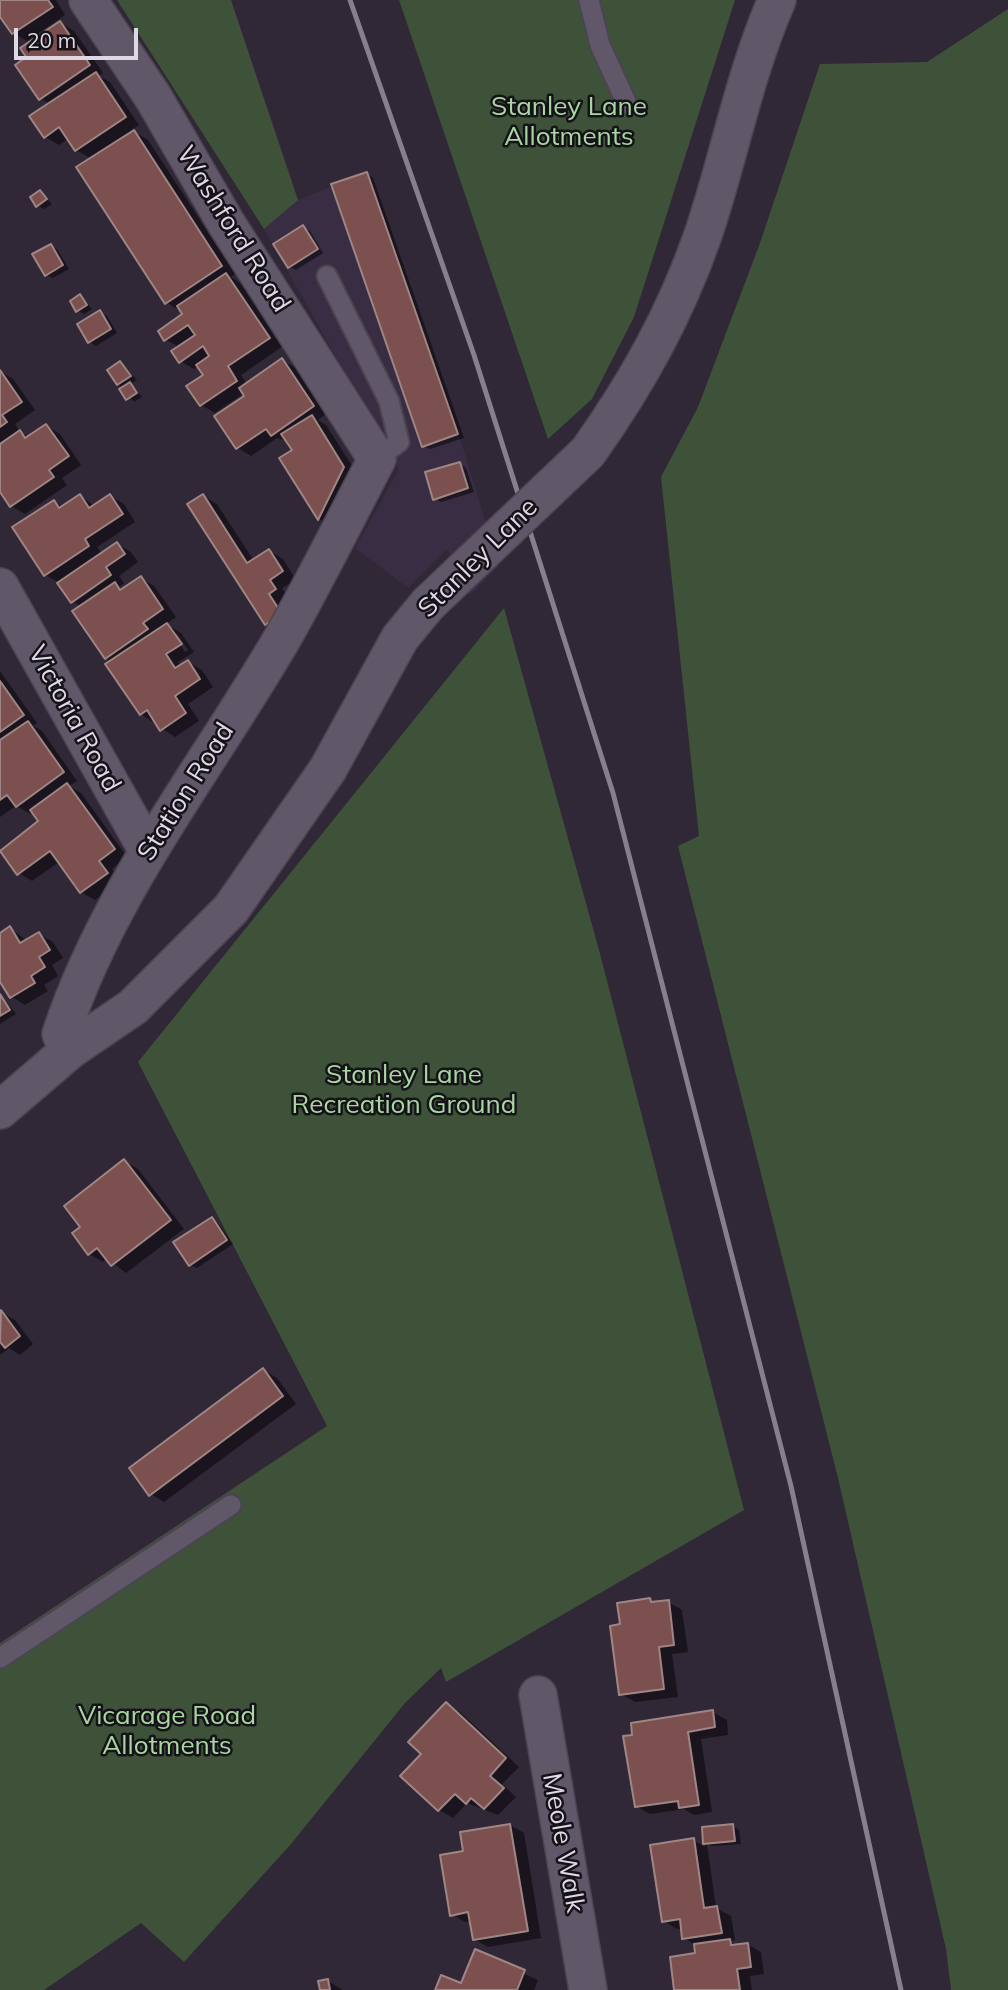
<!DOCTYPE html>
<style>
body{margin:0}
#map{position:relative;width:1008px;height:1990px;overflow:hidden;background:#302737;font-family:Mulish,sans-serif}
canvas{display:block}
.scale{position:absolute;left:14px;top:28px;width:124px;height:32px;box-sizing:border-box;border:4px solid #ded9e4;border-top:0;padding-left:9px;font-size:21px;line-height:24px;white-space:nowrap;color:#ded9e4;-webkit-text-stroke:5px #161219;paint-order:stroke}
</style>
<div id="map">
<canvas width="1008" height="1990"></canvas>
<div class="scale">20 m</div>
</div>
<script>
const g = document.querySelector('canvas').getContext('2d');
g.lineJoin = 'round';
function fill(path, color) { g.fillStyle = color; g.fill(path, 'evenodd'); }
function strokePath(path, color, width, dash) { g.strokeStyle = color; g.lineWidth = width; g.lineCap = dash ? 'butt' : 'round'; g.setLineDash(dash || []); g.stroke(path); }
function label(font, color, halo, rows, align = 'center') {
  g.font = font + ' Mulish,sans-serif'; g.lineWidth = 5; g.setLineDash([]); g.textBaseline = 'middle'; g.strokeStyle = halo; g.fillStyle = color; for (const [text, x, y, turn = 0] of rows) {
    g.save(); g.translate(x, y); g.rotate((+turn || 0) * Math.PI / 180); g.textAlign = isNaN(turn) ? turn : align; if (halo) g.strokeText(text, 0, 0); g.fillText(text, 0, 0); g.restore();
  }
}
fill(new Path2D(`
 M367 172 462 444 499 566 470 595 447 549 408 588 355 548 399 469 264 229 298 200Z`), '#382d43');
fill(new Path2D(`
 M117 0H231L298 200 264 229Z
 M399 0H735L634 317 592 399 548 439Z
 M1008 9V1990H951L946 1949 838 1478 678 846 699 836 661 477 698 407 760 243 820 64 927 62Z
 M504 608 599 950 744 1510 446 1682 441 1668 405 1703 291 1844 184 1962 141 1923 44 1990H0V1643L327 1426 138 1062Z`), '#3e523a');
fill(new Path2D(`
 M0 0H56L65 15 27 41 13 33 0 14Z
 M60 23 74 31 103 73 99 76 110 82 139 125 131 130 148 140 235 274 231 277 240 283 283 346 241 375 247 384 282 360 296 368 326 414 318 420 326 425 358 475 333 527 319 519 282 458 294 451 288 441 277 438 251 456 238 448 216 417 247 396 244 393 215 413 201 405 205 375 199 366 194 369 180 361 179 347 165 339 185 314 166 302 92 159 76 150 69 138 59 145 45 137 50 104 40 98 28 57Z
 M367 174 373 178 464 438 430 449 423 446Z
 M40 192 52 204 44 209 37 205Z
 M303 227 310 231 323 253 296 270 289 267Z
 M51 246 57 249 69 269 53 278 46 275Z
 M80 296 92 309 84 314 77 310Z
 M100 312 107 316 117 333 96 346 90 342Z
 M120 363 137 380 130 384 142 397 134 402 118 384Z
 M0 371 13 379 35 410 15 424 20 432 29 437 46 426 60 434 81 465 62 478 67 485 25 514 11 506 0 489Z
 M460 464 466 468 474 492 441 502 435 498Z
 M80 496 95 506 110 496 124 504 135 522 97 547 102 554 117 544 131 552 138 562 119 576 124 583 119 587 124 590 141 578 154 586 176 617 166 624 181 633 194 652 178 662 181 666 188 662 202 670 213 687 188 704 199 721 175 737 141 714 112 662 106 658 82 607 72 601 58 582 45 575 54 502 63 507ZM173 634H177L188 650 185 652Z
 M203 496 217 504 254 561 269 551 283 559 296 580 282 588 289 598 281 632 267 624 190 505Z
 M0 671 37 723 33 726 42 731 77 781 69 786 81 793 127 857 112 869 121 881 95 900 81 892 59 862 32 881 19 873 1 850 41 821 34 812 31 814 16 806 0 817Z
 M10 928 27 941 39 934 53 942 63 958 52 965 58 976 44 985 48 991 25 1005 12 997 0 978V931Z
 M0 994 16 1014 0 1024Z
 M124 1161 138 1169 184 1229 126 1273 107 1258 103 1262 89 1254 82 1227Z
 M212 1219 218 1223 233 1244 197 1268 190 1265Z
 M1 1312 15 1320 33 1344 20 1355 9 1348 0 1355Z
 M263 1370 277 1378 296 1404 164 1502 151 1494Z
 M650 1600 656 1603 668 1602 682 1610 688 1652 672 1654 678 1697 635 1702 621 1694 622 1626Z
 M446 1704 460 1712 519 1767 502 1784 516 1797 498 1815 467 1803 453 1818 439 1810 403 1776 423 1754Z
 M713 1712 727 1720 728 1735 701 1739 712 1812 694 1815 684 1809 650 1814 636 1806 625 1738Z
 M510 1825 524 1833 541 1938 488 1947 474 1939 471 1921 465 1922 452 1914 465 1853Z
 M733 1826 739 1830 741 1844 711 1846 707 1844 716 1908 731 1916 735 1940 729 1941 738 1946 747 1944 761 1952 764 1974 750 1976 752 1990H676L697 1955 696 1945 684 1938 683 1928 677 1929 664 1921 693 1840 705 1847 704 1829Z
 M476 1952 538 1980 534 1990H437L462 1986Z
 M328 1981 341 1989 342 1990H322Z`), '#0007');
const building = new Path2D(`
 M0 0H48L53 7 12 34 0 17Z
 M60 21 90 65 39 100 15 65 26 57 20 48Z
 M96 72 126 117 75 151 59 127 44 138 29 116Z
 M134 130 222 266 165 304 76 167Z
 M367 172 458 434 422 447 331 184Z
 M40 190 47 199 36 207 30 197Z
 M303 225 318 249 288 268 273 244Z
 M51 244 63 265 45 276 32 254Z
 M226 273 270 338 228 366 237 381 200 406 186 386 203 375 196 365 209 356 203 346 179 363 171 351 195 335 188 325 164 341 158 331 182 314 177 306Z
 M80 294 87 305 76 312 70 301Z
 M100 310 111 329 88 343 77 324Z
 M282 358 314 406 271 436 266 429 236 449 214 416 244 396 239 388Z
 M120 361 131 376 117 385 107 370Z
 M0 370 22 402 2 415 7 422 0 427Z
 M130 382 137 393 126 400 119 389Z
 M312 415 344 467 318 520 279 458 292 450 281 434Z
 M46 424 69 456 49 470 54 477 10 507 0 492V444L20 430 25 438Z
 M460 462 468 488 433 500 425 472Z
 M80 494 89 508 110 494 123 514 85 539 89 546 44 576 12 527 54 500 59 508Z
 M203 494 247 563 269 549 283 571 270 580 276 589 269 594 282 614 265 625 187 504Z
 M117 542 125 554 106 567 111 575 71 603 57 583Z
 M141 576 163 609 143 623 148 629 105 659 72 611 115 582 120 590Z
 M167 623 182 644 166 654 175 668 188 660 200 679 175 696 186 713 160 731 147 710 140 715 105 664Z
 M0 681 24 715 0 732Z
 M28 721 64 772 16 807 7 795 0 800V740Z
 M67 783 115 849 99 861 108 873 80 893 50 851 17 875 0 851 38 821 30 810Z
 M10 926 20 943 39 932 50 950 39 957 45 967 31 976 35 983 10 998 0 982V933Z
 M0 994 10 1010 0 1016Z
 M124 1159 171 1220 111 1266 97 1248 88 1255 72 1233 80 1227 64 1206Z
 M212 1217 227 1240 189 1266 173 1242Z
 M1 1310 20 1336 5 1348 0 1342Z
 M263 1368 283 1396 149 1496 129 1468Z
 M650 1598 651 1602 669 1600 674 1645 659 1647 664 1689 619 1695 610 1626 620 1624 617 1603Z
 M446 1702 506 1758 490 1776 504 1788 484 1809 471 1798 466 1804 455 1794 438 1811 400 1776 421 1754 408 1742Z
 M713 1710 715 1727 688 1732 699 1805 679 1808 678 1801 635 1807 623 1736 632 1735 631 1723Z
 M510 1824 528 1931 473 1940 468 1912 450 1916 440 1855 463 1851 460 1832Z
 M733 1824 735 1841 703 1844 702 1827Z
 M694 1838 704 1908 717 1906 722 1933 682 1939 680 1919 662 1922 650 1845Z
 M730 1939 731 1945 748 1943 751 1967 737 1969 740 1990H674L670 1957 695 1953 694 1944Z
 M475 1949 525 1970 517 1990H435L441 1975 461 1983Z
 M328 1979 330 1990H320L318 1981Z`);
fill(building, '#7c504f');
strokePath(building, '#9f8684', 2);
const service = new Path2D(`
 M589 0 600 45 627 104
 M327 276 389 401 399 442 377 459
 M0 1658 231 1505`);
const minor = new Path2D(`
 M588 452C637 383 675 315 703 235 729 158 744 75 777 0
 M0 587 148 851
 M70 1050 133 1007 231 909 328 769 400 638 428 604
 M0 1110 70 1050 61 1034C109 889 207 768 283 637 316 579 346 518 377 459L226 223 153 97 88 0
 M538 1695 588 1990`);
strokePath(service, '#4b4451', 23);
strokePath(minor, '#4b4451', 40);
strokePath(service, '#605769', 19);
strokePath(minor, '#605769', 37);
strokePath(new Path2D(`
 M350 0 474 355 613 793 791 1486 901 1990`), '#867f8c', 5);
const minorBridge = new Path2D(`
 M428 604 588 452`);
strokePath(minorBridge, '#4b4451', 40, []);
strokePath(minorBridge, '#605769', 37);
label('26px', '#a8d7a0', '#161219', [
 ["Stanley Lane",569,107],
 ["Allotments",569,137],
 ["Stanley Lane",404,1075],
 ["Recreation Ground",404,1105],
 ["Vicarage Road",167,1716],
 ["Allotments",167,1746]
]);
label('26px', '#ded9e4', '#161219', [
 ["Washford Road",233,229,58],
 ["Stanley Lane",478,558,-45],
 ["Victoria Road",74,719,61],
 ["Station Road",186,792,-58],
 ["Meole Walk",563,1843,80]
]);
</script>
